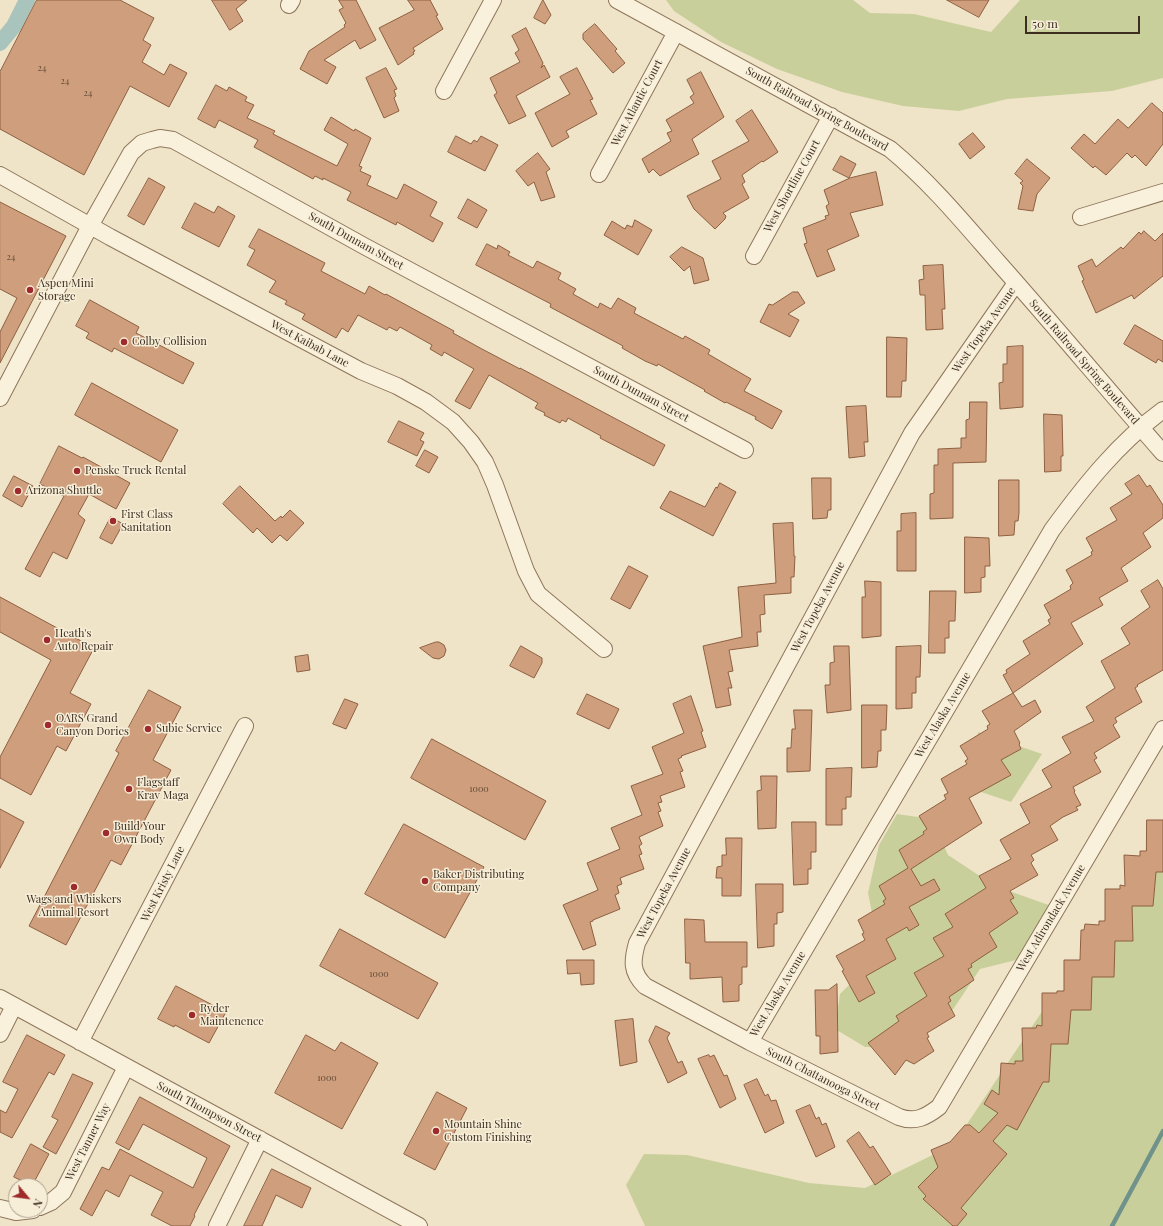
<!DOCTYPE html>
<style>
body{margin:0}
#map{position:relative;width:1163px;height:1226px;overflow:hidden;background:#f0e4c8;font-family:"Playfair Display",serif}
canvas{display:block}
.north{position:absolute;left:8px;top:1178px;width:40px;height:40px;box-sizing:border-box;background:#f7eed8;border:1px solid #ada18e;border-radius:50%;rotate:119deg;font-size:11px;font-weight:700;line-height:16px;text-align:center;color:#3d2e20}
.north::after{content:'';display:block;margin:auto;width:14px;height:18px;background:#9e2a2b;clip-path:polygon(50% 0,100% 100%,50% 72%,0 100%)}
.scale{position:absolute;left:1025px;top:16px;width:115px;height:18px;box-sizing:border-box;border:2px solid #3d2e20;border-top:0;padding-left:5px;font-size:12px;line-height:14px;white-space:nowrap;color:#3d2e20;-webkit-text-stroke:3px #f7eed8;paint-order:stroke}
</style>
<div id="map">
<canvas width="1163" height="1226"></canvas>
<div class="north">N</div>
<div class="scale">50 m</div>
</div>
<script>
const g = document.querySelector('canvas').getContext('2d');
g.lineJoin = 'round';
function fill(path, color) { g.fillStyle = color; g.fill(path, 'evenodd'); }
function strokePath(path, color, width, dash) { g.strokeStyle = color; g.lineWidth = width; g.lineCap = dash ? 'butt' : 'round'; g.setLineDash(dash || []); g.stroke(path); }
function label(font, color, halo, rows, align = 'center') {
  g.font = font + ' "Playfair Display",serif'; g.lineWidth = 3; g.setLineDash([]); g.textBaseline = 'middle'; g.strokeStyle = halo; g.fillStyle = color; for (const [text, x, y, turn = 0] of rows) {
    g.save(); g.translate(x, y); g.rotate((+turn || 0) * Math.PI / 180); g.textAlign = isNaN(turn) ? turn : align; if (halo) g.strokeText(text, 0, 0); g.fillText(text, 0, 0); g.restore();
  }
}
fill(new Path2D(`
 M666 0H853L870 13 914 14 991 32 1020 0H1163V78L1112 91 1007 99 959 111 903 106 842 92 777 69 721 42 674 11Z
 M978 732 1042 754 1011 802 972 789Z
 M897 814 932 819 948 855 995 886 1060 909 1028 957 980 969 948 1017 908 1048 865 1047 835 1029 840 994 862 972 876 933 868 893 879 845Z
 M1163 835V1226H645L626 1185 644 1154 687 1155 809 1183 865 1188 953 1145 1049 1001 1089 971Z`), '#c9cf9b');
strokePath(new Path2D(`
 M1112 1226 1163 1131`), '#6f938a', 4.5);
strokePath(new Path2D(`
 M0 43 14 26 27 0`), '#a9c4bc', 16);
const building = new Path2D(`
 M37 0H120L154 18 143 40 151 45 142 62 164 75 170 64 187 73 169 107 130 86 84 175 0 129V72Z
 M212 0H247L236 9 243 21 230 30Z
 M339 0H356L376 40 360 49 355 40 324 60 336 67 327 84 300 69 309 51 345 27 344 25 346 23 339 10 343 8Z
 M408 0H430L438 15 436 16 443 29 413 48 415 51 413 52 414 54 398 65 379 28 414 10Z
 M543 0 551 15 545 24 534 18Z
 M947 0H989L979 17Z
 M595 24 617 49 615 51 625 63 613 73 583 39V34Z
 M526 28 543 63 541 68 544 65 550 77 516 96 526 116 509 124 494 95 497 93 490 78 520 62 515 53 519 50 512 36Z
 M386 68 397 89 394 90 396 96 394 98 399 111 384 118 366 78Z
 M577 68 593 99 590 100 597 114 566 131 569 137 552 147 535 113 570 94 560 77Z
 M701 72 724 117 692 139 699 154 660 176 653 169 649 173 642 159 671 141 667 133 672 131 666 120 694 103 690 97 694 94 687 80Z
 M216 85 227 91 229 87 247 97 245 101 254 105 247 118 275 131 273 134 337 166 348 144 324 130 331 117 354 131 355 129 371 138 359 166 362 167 360 171 371 176 367 185 397 199 404 184 437 202 430 216 443 223 433 242 397 222 396 225 347 200 351 192 323 178V180L315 176 313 179 254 147 258 140 219 120 215 128 198 119Z
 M1152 103 1163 113V144L1146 166 1135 155 1132 158 1127 153 1106 175 1095 166 1093 168 1071 148 1084 134 1095 144 1118 119 1128 128Z
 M752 110 778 152 763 162 762 161 742 175 745 182 742 184 749 198 723 213 726 216 725 219 715 229 694 209 687 196 721 179 712 161 749 141 736 121Z
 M973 133 985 147 970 159 959 144Z
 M456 136 471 144 474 140 477 142 481 136 498 145 485 171 448 152Z
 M538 153 550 169 546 172 555 197 541 201 534 182 528 186 516 171Z
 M841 156 856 164 849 178 833 170Z
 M1027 159 1050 178 1037 194 1033 211 1018 209 1023 186 1020 183 1023 181 1015 174Z
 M876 172 883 205 850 213 859 236 827 250 835 270 817 277 804 244 807 243 803 228 826 219 825 216 829 215 826 206 829 204 824 190 850 178Z
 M149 178 165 187 144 225 128 216Z
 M468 199 487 210 477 228 458 218Z
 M0 202 66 236 0 363V332L17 298 0 289Z
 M195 203 214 213 218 206 235 216 219 247 182 228Z
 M635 220 652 230 638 255 604 235 612 221 625 229 627 225 632 227Z
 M259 229 325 263 321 271 365 294 369 286 385 295 386 294 454 331 453 333 482 349 520 369V368L665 445 654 466 600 438 601 436 568 418 566 422 562 420 560 423 544 415 545 413 535 408 538 403 489 375 470 409 455 401 474 369 444 352 442 356 430 349 432 345 400 327 397 331 389 327 387 330 358 315 348 332 342 328 336 338 302 319 305 314 285 304 287 301 269 292 276 281 247 265 255 250 249 247Z
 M1144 231 1155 241 1163 233V276L1134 299 1132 295 1096 313 1082 281 1084 280 1078 266 1092 259 1096 267 1121 247 1123 249 1139 232 1141 234Z
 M487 244 497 249 498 245 510 252 508 255 533 268 537 261 561 273 558 279 576 289 573 294 598 308 600 303 611 309 618 298 636 308 634 313 683 339 685 336 710 350 708 354 751 379 744 391 782 411 772 429 755 419 756 417 726 402 725 403 704 391 705 390 658 364 657 366 645 361 622 348 623 346 550 307 551 304 476 265Z
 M682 247 703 258 709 280 694 284 690 266 684 271 670 257Z
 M943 265 945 309H942L943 329 926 330 925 295H920L919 280 924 279 923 266Z
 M793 292H798L805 303 788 314 799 320 790 337 760 322 769 304 772 305Z
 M90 300 139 327 136 333 194 363 183 384 114 348 112 352 86 338 89 333 76 326Z
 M1135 325 1163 341V362L1158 359 1156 363 1124 344Z
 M887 337 907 338 906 381H902L901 397H887Z
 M1023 346V407L1000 409 999 383 1003 382V364H1007V347Z
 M92 383 178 430 161 462 75 415Z
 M970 402H987L986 462 953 463V518L930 519V494L934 493V465H938V449L961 448V438H966V420L969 419Z
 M866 406 868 442H864L865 456 849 458 846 407Z
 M1044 414 1062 415 1063 456H1061V471L1045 472Z
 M399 421 424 433 420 440 424 442 417 456 388 442Z
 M59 446 82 458 83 457 130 483 116 509 89 494 78 514 85 520 67 559 53 552 40 577 25 569 64 496 40 484Z
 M425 450 438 457 429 473 416 466Z
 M1139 475 1147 487 1150 485 1163 505V518L1143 533 1151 547 1121 568 1128 581 1099 598 1103 605 1071 623 1083 644 1013 693 1022 707 1035 700 1041 712 1014 731 1020 743 1019 744 1021 749 1001 760 1011 775 969 798 982 823 911 869 921 886 934 879 940 890 909 907 919 925 909 931 907 927 886 939 896 959 866 976 875 993 859 1002 842 971 844 970 836 956 865 940 862 934 864 933 858 920 885 904 883 901 886 899 879 886 908 868 899 850 924 834 923 832 927 829 919 816 946 799 944 795 948 793 941 779 967 764 965 761 968 759 960 746 988 729 987 726 990 724 982 711 1013 693 1003 675 1007 673 1006 670 1030 654 1023 641 1050 624 1048 620 1051 618 1044 605 1071 589 1070 586 1073 583 1066 570 1092 555 1091 552 1093 551 1086 538 1117 520 1110 508 1132 494 1125 484Z
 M14 476 33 486 22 507 3 496Z
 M812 478H831V510H828L827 518 813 519Z
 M999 480H1019V513L1018 521H1015L1014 535 999 536Z
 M720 483 736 492 713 536 660 508 670 491 705 507 716 487 717 488Z
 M240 486 275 521 281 516 282 518 290 510 304 523 287 541 280 535 272 543 257 528 253 533 223 504Z
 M916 513V571H897V531H901V514Z
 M111 517 123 524 112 544 100 538Z
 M793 523 794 556H795L794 577H791V593L764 595 765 614 760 615 761 632H757L758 646 729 650 733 671 728 672 732 688H728L731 705 716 708 703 646 742 637 738 587 776 583 773 524Z
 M965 537 989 538 990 566H985V577L981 578V592L965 593Z
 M629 566 648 576 630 609 611 599Z
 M1158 580 1163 589V670L1137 685 1138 686 1135 688 1142 702 1115 718 1117 722 1113 725 1120 737 1094 753 1097 758 1094 760 1101 772 1073 787 1075 791 1074 792 1081 805 1076 807 1078 810 1063 817 1050 826 1058 840 1031 855 1034 860 1031 863 1038 875 1010 891 1014 898 1010 900 1018 913 989 933 997 947 971 964 972 967 968 969 974 980 949 997 951 1001 948 1003 955 1016 927 1033 929 1037 927 1038 934 1051 914 1064 906 1060 895 1075 868 1043 899 1021 896 1016 927 996 914 973 944 956 933 938 953 927 945 914 986 888 979 876 1011 859 1000 840 1030 823 1020 804 1052 787 1042 770 1071 753 1062 737 1094 721 1086 707 1115 688 1101 661 1130 644 1121 628 1150 607 1141 591Z
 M865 581 881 582V636L862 638V597H865Z
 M930 591H956L955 621H949V638H945V653H929Z
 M0 597 94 648 70 693 91 704 66 751 57 746 31 795 0 778V757L51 660 0 632Z
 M436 642H439L444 645 446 650 444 656 439 659 433 658 420 648Z
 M521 646 542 658V663L534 678 510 666Z
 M834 646H849L851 710 827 713 825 685H830V663L834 662Z
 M921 646 920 677H916V693H912V708L896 709V647Z
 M308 655 310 670 297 672 295 657Z
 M149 690 181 707 153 760 171 770 121 865 111 860 66 945 29 926 119 753 116 751Z
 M587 694 619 709 609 729 577 714Z
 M691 696 703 731 701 732 706 747 681 756 682 757 678 759 683 771 680 772 685 787 660 796 662 802 658 803 661 811 658 812 663 826 639 837 642 844 639 846 642 854 639 855 644 869 620 878 622 884 617 886 619 893 615 895 620 909 593 920V921L590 922 596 945 583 950 563 905 598 890 587 863 620 849 611 828 642 815 631 786 663 774 652 747 684 733 673 704Z
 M345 699 358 704 346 729 333 724Z
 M862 705H887L886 730H881V751H878L877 767 862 768Z
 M794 710H812L810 771 787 772V748H791L792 729H795Z
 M432 739 546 801 525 840 411 778Z
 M852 768 851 797H846V809H842V825H826V769Z
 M761 776H777L776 828 758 829 757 791 761 790Z
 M0 809 24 822 0 868Z
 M1147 820H1163V872H1156L1153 906H1132L1133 941H1115L1114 977H1092L1091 1010H1071L1068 1044H1051L1049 1082H1043L1017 1130 1007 1125 993 1141 1007 1154 961 1208 967 1214 957 1226H953L923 1199 926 1196 918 1187 938 1167 931 1150 950 1142 965 1125H970L979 1133 998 1113 984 1104 992 1090 999 1095 1001 1063 1015 1064V1061H1023L1022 1028H1036L1037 1025 1042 1026V993H1057V991H1064V960H1080L1081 930H1084L1085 924 1099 925V921H1105V889H1120V885L1125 886 1124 855 1140 856V851H1146Z
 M792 822H816V852H811V869H808V884L794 885Z
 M404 824 484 867 445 938 365 894Z
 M726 838H742L741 896H722V878H716L717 867 722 866V855H726Z
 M756 884H783V912L777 913V924H774V946L758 948Z
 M685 919 704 920 705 942H747V967H742V984L739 985V1001L723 1002 722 977 690 979V963H686Z
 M340 929 438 983 418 1019 320 966Z
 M567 960H594V984L581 985 580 973 568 974Z
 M837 984 838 1052 820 1054V1036H816L815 990H828Z
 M176 986 226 1012 209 1043 175 1025 174 1027 158 1019Z
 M633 1019 637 1062 620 1066 615 1021Z
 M656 1026 670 1033 667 1038 678 1063 682 1061 687 1073 668 1083 649 1041Z
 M27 1035 65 1055 54 1075 49 1072 12 1138 0 1132V1110L6 1113 18 1089 3 1082Z
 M306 1035 335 1051 341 1042 378 1063 342 1129 275 1093Z
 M709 1055 710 1057 714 1055 724 1076 727 1075 736 1099 720 1108 698 1059Z
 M73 1074 93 1083 71 1126 56 1154 43 1147 58 1120 52 1117Z
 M757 1079 765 1096 768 1094 771 1101 776 1100 784 1123 765 1133 744 1085Z
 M437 1092 467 1108 435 1170 404 1154Z
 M140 1097 230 1146 194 1215 195 1216 190 1226H172L151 1215 163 1192 130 1175 119 1197 106 1190 92 1216 80 1209 102 1167 109 1170 120 1149 193 1188 207 1158 143 1124 129 1150 116 1143Z
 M810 1105 816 1119 819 1117 822 1125 826 1123 835 1147 816 1157 796 1111Z
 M859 1132 870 1148 873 1146 891 1174 875 1185 847 1141Z
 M31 1144 49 1154 32 1186 14 1177Z
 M272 1169 311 1188 302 1208 276 1195 262 1226H244Z`);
fill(building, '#cf9f7d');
strokePath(building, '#8d5f41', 1);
const minor = new Path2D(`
 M617 0 890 149C930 182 963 222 997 261 1053 324 1107 389 1163 453
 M289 5 292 0
 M444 91 493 0
 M599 174 676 32
 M0 175 110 237 361 371 397 386 426 402 453 422 471 442 485 462 495 485 526 571 538 594 604 649
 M1081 217 1163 192
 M754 256 831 116
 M1016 283 912 433 637 943C632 961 631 972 645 986L750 1042 899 1117C915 1123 926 1117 939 1107L1163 729
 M0 398 90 226 131 153 142 143 152 140 160 138 173 140 364 246 745 450
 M0 998 419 1226
 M0 1034 14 1006
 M80 1042 245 726
 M750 1042 1052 530C1084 486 1118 443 1163 410
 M40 1207 51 1202 63 1192 126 1067
 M0 1208 16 1212 33 1210
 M217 1226 260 1139`);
strokePath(minor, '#8d765c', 18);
strokePath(minor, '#faf1dc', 16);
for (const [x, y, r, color] of [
 [30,290,4,"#9e2a2b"],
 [124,342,4,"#9e2a2b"],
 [77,471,4,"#9e2a2b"],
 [18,491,4,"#9e2a2b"],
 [113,521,4,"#9e2a2b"],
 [47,640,4,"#9e2a2b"],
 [48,725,4,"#9e2a2b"],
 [148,729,4,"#9e2a2b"],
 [129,789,4,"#9e2a2b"],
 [106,833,4,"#9e2a2b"],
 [425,881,4,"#9e2a2b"],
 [74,887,4,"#9e2a2b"],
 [192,1015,4,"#9e2a2b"],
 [436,1131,4,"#9e2a2b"]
]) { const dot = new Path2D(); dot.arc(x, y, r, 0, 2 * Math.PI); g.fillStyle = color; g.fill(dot); strokePath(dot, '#f7eed8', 1.5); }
label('9px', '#624a37', null, [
 ["24",42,68],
 ["24",65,81],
 ["24",88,93],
 ["24",11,257],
 ["1000",479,789],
 ["1000",379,974],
 ["1000",327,1078]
]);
label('11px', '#3d2e20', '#f7eed8', [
 ["West Atlantic Court",637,103,-62],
 ["South Railroad Spring Boulevard",817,109,29],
 ["West Shortline Court",792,186,-61],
 ["South Dunnam Street",356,241,29],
 ["West Topeka Avenue",984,330,-55],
 ["West Kaibab Lane",310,344,28],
 ["South Railroad Spring Boulevard",1084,362,49],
 ["South Dunnam Street",641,394,28],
 ["West Topeka Avenue",818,607,-62],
 ["West Alaska Avenue",943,715,-59],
 ["West Kristy Lane",163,884,-63],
 ["West Topeka Avenue",664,893,-62],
 ["West Adirondack Avenue",1051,918,-59],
 ["West Alaska Avenue",778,994,-59],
 ["South Chattanooga Street",823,1079,27],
 ["South Thompson Street",209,1112,28],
 ["West Tanner Way",88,1142,-63]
]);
label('11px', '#3d2e20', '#f7eed8', [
 ["Aspen Mini",38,284],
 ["Storage",38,297],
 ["Colby Collision",132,342],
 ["Penske Truck Rental",85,471],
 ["Arizona Shuttle",26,491],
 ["First Class",121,515],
 ["Sanitation",121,528],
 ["Heath's",55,634],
 ["Auto Repair",55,647],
 ["OARS Grand",56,719],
 ["Canyon Dories",56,732],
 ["Subie Service",156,729],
 ["Flagstaff",137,783],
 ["Krav Maga",137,796],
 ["Build Your",114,827],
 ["Own Body",114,840],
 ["Baker Distributing",433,875],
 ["Company",433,888],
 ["Wags and Whiskers",74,900,"center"],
 ["Animal Resort",74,913,"center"],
 ["Ryder",200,1009],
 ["Maintenence",200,1022],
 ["Mountain Shine",444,1125],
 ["Custom Finishing",444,1138]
], 'left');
</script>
